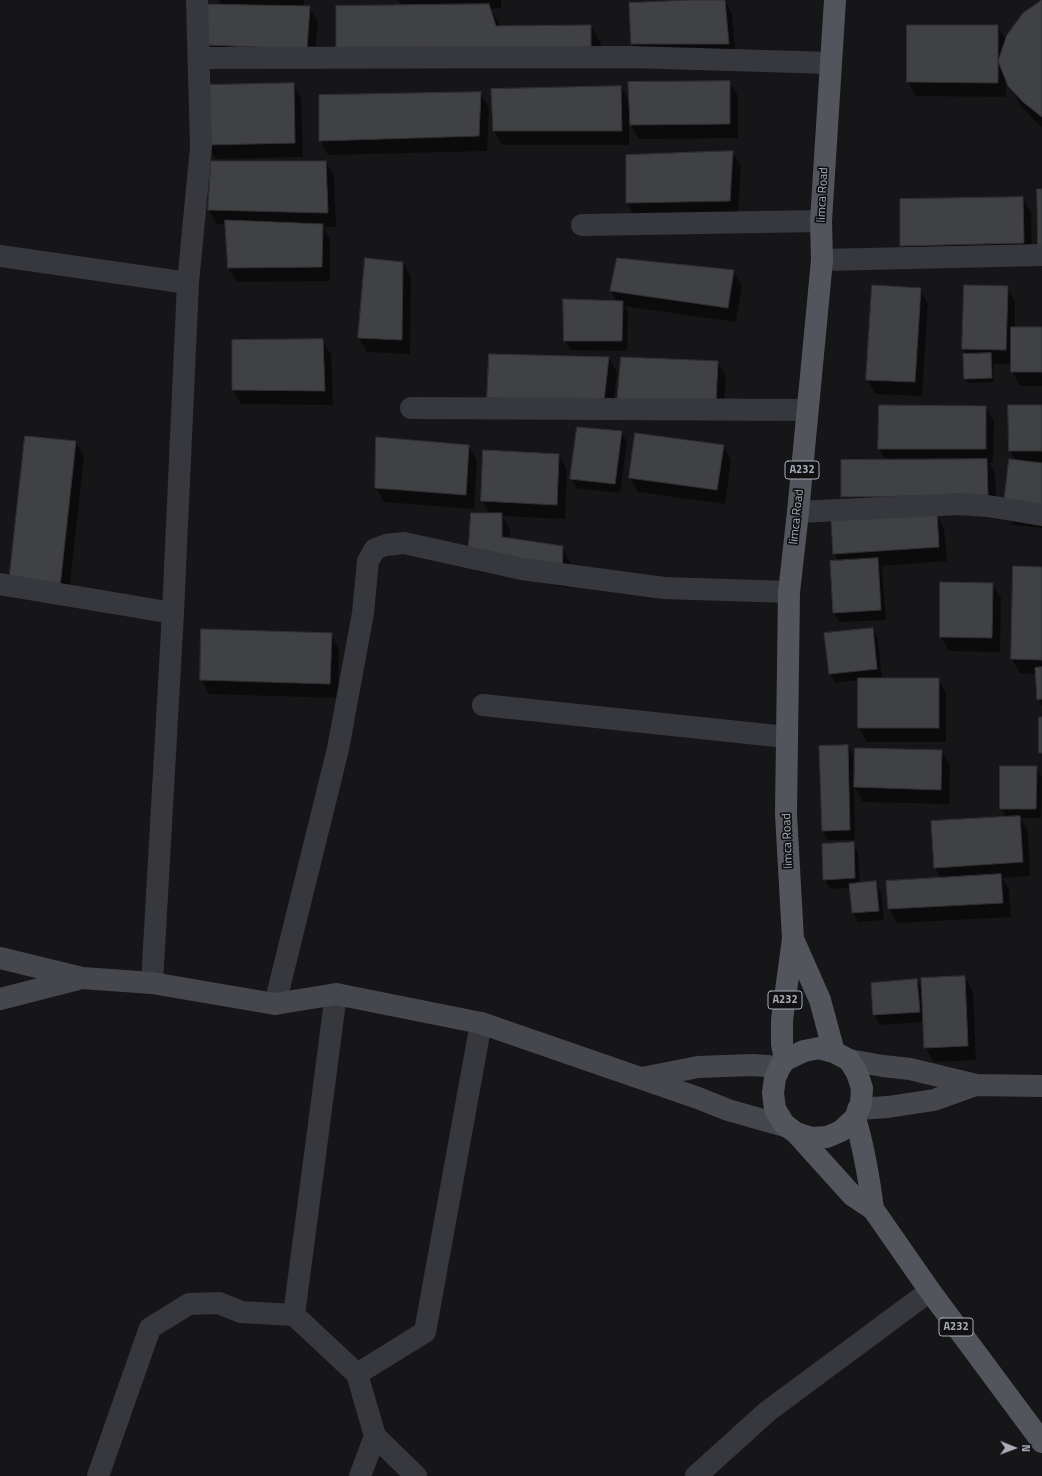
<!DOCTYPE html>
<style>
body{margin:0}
#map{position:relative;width:1042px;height:1476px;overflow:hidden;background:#161618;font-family:"Titillium Web",sans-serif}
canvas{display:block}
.north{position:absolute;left:994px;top:1428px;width:40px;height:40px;-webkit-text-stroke:3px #111113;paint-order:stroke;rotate:91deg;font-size:11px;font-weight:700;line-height:16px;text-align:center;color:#a8adb8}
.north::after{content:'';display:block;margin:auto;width:14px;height:18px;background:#a8adb8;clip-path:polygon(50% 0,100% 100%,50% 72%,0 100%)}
</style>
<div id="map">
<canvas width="1042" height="1476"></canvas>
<div class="north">N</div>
</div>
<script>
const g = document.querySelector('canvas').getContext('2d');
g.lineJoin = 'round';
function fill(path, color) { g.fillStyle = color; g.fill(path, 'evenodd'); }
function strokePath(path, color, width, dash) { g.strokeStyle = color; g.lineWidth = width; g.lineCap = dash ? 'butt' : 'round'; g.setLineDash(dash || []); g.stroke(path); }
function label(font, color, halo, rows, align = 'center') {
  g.font = font + ' "Titillium Web",sans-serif'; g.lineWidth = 3.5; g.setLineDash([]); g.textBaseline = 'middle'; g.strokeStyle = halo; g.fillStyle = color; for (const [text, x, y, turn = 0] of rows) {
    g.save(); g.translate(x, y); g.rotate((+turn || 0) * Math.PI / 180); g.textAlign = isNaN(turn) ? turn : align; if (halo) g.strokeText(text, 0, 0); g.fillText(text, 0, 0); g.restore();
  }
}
fill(new Path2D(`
 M219 0H304V7H309L318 22 314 63 215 59 207 44 222 6Z
 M398 0H501V8L491 9 501 27 591 26 601 44V67L402 6Z
 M710 0H725L732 14 736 58H640L632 44Z
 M1042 2V127L1036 122 1020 105 1006 77V97L916 96 908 82 998 26 1006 41Z
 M729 82 738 96V138L639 139 629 122V145H502L494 131 621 87 630 103Z
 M293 84 301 98 303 157 216 159 207 145Z
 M480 93 489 107 487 151 328 155 320 140Z
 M732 152 741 166 738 215 635 217 627 203Z
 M326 162 334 176 336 227H323L330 239V281L237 282 228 268 227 224H217L209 210Z
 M1023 198 1031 213 1032 257 910 260 901 245Z
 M403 263 411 277 410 354 367 352 359 338Z
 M733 271 742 286 736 322 624 306 628 312 627 351 570 350 565 341 617 302 611 290Z
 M1007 287 1015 301V328H1042V386H1020L1012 371V364H993L994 382 968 383 965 378 967 355 963 349Z
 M920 289 928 304 922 396 875 394 867 379Z
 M322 340 331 354 333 405 241 404 233 390V341Z
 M609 358 617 372 612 415 497 412Z
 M717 362 726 376 723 417 626 416Z
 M1042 406V528L1013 525 1004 510 1016 461 1010 451Z
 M985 407 994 421 993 463H989L995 474 996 509 851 511 842 496 886 460 879 449Z
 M621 432 627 442 620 493 576 488 571 478Z
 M76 442 84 457 68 601 18 596Z
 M468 446 477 460 474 509 384 502 376 487Z
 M723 446 731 460 725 504 638 492 630 477Z
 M559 455 567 470 565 519 502 516 510 529V539L562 547 570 561 569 588 477 571 469 557 490 514 482 500Z
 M936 514 944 529 947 561 881 566 882 569 886 620 839 622 834 613 839 561 834 554Z
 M1014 567 1042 568V706L1038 699 1037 674 1020 673 1012 659Z
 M992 584 1001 598 1000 652 949 651 941 637Z
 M872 629 878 639 882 679H938L946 693V742H867L859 728V680L835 683 830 673Z
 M331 634 339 649 338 698 209 694 201 679Z
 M848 746 853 756V768L942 751 950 765 949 804 863 802 854 786 855 840H828L823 831Z
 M1036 767 1042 777 1041 818H1020L1028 831 1030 876 1002 878 1009 890 1011 917 897 923 889 909 942 879 935 868 1006 817 1001 808Z
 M853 843 858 853 860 884 875 882 881 892 884 920 858 922 853 913 850 888 830 889 824 879Z
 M965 977 973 992 976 1060 934 1062 925 1047 924 1022 880 1025 874 1015 872 984 917 980 923 991Z`), '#0007');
const building = new Path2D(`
 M689 0H725L729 44H631L629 3Z
 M1042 0V117L1024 103 1008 86 998 61 1007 35 1023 13Z
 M197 4 310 6 307 49 206 45Z
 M489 4 496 26 591 25V48L336 49V6Z
 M907 25H998V83L907 82Z
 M730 81V124L630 125 628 82Z
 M294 83 295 143 207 145 205 85Z
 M621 86 622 131H493L491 89Z
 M481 92 479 136 319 141V95Z
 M733 151 730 201 626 203V155Z
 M211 161H326L328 213 208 210Z
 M1037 189H1042V246H1038Z
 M1023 197 1024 243 900 246V199Z
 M225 220 323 224 322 267 228 268Z
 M365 258 403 262 402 340 358 338Z
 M617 258 734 270 728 308 610 291Z
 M872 285 921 288 915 382 866 380Z
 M964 285 1008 286 1006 350 962 349Z
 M563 299 623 301 622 341H564Z
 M1011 327H1042V372H1011Z
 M323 339 325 391 232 390V340Z
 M991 353 992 378 964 379 963 354Z
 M489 354 609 357 604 401 487 398Z
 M621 357 718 361 716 403 617 402Z
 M879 405 986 406V449H878Z
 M1008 405H1042V451H1009Z
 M577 427 622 431 615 484 570 479Z
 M635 433 724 445 717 490 629 478Z
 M25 436 76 441 60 587 9 581Z
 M376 437 469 445 466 495 375 488Z
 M483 450 559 454 557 505 481 501Z
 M987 459 988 495 841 497V460Z
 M1009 459 1042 463V515L1003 511Z
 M471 513H502V537L563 546 562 574 468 557Z
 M937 513 939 547 833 554 831 520Z
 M878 558 881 610 833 613 830 561Z
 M1013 566 1042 567V660L1011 659Z
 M940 582 993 583 992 638 940 637Z
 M873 628 877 669 829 674 824 633Z
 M201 629 332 633 330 684 200 680Z
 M1042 667V699L1037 700 1035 668Z
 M858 678H939V728H858Z
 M1039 717H1042V753H1039Z
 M848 745 850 830 822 831 819 746Z
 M855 748 942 750 941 790 854 787Z
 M1000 766H1037L1036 809H1000Z
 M1020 816 1023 862 934 868 931 821Z
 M854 842 855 878 823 880 822 844Z
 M1001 874 1003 903 888 909 886 881Z
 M876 881 879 911 852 913 849 884Z
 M965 976 968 1046 924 1048 921 978Z
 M917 979 920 1012 873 1015 871 983Z`);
fill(building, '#404145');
strokePath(building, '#303034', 1);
strokePath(new Path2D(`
 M199 58 630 57 831 63
 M582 225 821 221
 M0 256 188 283
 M822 260 1042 255
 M411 408 807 410
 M798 512 960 504 988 506 1042 515
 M0 584 173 613
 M483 705 786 737
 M152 983 173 613 188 283 201 147 197 0
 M275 1004 338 749 363 613 368 561 375 549 386 545 404 543 522 569 664 588 789 592
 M294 1315 336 994
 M357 1374 425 1332 481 1023
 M98 1476 150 1328 189 1304 219 1303 241 1312 294 1315 357 1374 375 1436 416 1476
 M360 1476 375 1436
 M696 1476 768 1411 930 1291`), '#37383d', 22);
strokePath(new Path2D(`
 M0 958 82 978 152 983 275 1004 336 994 481 1023 698 1098 728 1110 788 1127
 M0 999 78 979
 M849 1060 883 1066 910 1069 976 1085 1042 1086
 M642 1078 698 1067 753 1065 780 1067
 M858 1109 888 1107 934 1100 976 1085`), '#45474d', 22);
strokePath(new Path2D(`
 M793 939 820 1000 834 1052
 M785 1060 782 1044V1020L793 939 786 814 789 592 798 512 822 260 821 221 835 0
 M855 1118 841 1131 827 1137 811 1138 796 1133 784 1124 775 1109 773 1093 775 1078 780 1067 785 1060 804 1051 819 1048 834 1052 849 1060 857 1073 862 1088 861 1103 855 1118C864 1148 869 1178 873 1209
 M796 1133 852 1195 873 1209 930 1291 1042 1442`), '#53555c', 22);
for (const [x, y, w] of [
 [802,470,34],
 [785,1000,34],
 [956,1327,34]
]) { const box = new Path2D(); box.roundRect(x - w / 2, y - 9, w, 18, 3); g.fillStyle = '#111113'; g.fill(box); strokePath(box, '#a8adb8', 1); }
label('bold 11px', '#a8adb8', null, [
 ["A232",802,470],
 ["A232",785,1000],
 ["A232",956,1327]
]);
label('12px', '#a8adb8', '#111113', [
 ["limca Road",823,195,-87],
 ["limca Road",797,517,-84],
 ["limca Road",788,841,-92]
]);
</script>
